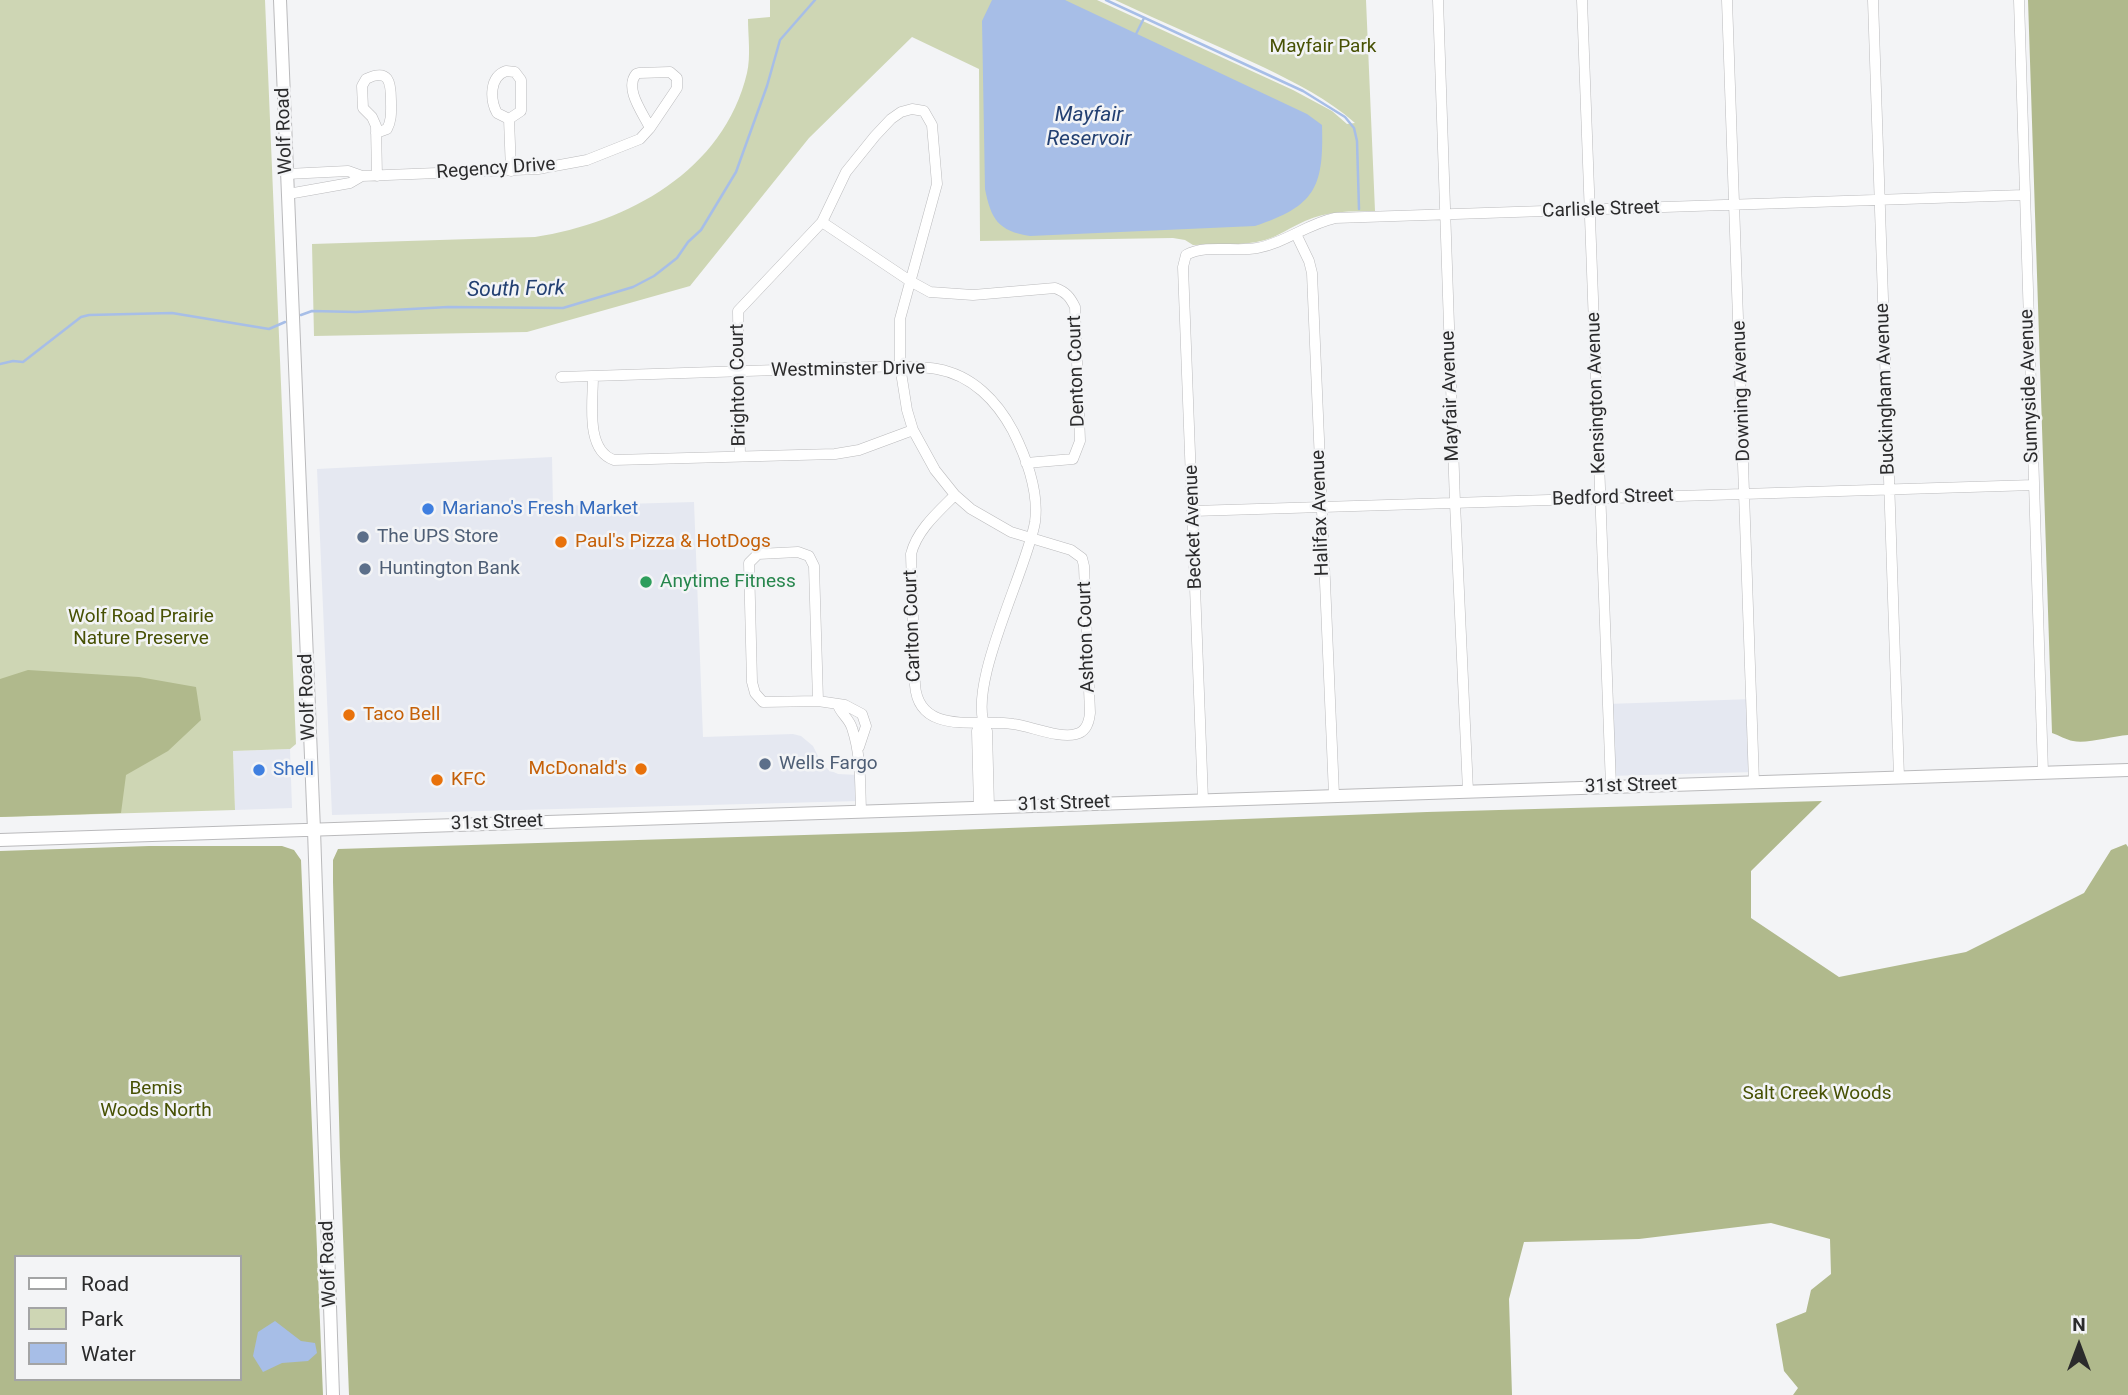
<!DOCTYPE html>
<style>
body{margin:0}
#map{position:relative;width:2128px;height:1395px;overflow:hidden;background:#f3f4f6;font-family:Roboto,sans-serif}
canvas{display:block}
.legend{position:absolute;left:14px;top:1255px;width:228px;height:126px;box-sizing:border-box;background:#f3f4f6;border:2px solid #a3a4a5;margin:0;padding:9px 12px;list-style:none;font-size:21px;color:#2b2b2c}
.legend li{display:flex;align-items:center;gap:14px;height:35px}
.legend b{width:35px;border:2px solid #a3a4a5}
.north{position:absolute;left:2044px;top:1311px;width:70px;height:70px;-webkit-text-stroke:5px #f3f4f6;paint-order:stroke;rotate:0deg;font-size:19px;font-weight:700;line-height:28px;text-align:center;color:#2b2b2c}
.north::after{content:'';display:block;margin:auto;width:24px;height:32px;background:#2b2b2c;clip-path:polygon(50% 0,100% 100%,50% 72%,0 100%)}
</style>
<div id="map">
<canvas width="2128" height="1395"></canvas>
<ul class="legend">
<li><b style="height:9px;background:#fff"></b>Road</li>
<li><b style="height:19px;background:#ced6b4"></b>Park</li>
<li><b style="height:19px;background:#a7bee7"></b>Water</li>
</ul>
<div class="north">N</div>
</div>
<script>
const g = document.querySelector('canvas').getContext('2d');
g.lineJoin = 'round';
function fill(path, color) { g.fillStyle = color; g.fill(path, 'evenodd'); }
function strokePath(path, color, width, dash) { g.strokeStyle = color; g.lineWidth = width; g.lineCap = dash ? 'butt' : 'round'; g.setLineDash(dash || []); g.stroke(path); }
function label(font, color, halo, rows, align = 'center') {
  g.font = font + ' Roboto,sans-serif'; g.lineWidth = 5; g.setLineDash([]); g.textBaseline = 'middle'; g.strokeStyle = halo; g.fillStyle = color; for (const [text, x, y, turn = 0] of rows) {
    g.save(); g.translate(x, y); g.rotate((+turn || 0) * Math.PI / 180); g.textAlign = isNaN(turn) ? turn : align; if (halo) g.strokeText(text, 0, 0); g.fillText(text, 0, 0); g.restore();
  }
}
fill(new Path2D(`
 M552 457 553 506 694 502 703 737 793 734 801 736 813 746 822 764 829 770 838 774 858 775 859 801 332 815 317 469Z
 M1753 699 1755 772 1609 776 1607 704Z
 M290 749 292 808 235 810 233 751Z`), '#e5e8f1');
fill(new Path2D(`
 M0 0H265L296 744 290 749 233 751 235 810 0 817Z
 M770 0H1097L1293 90 1332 111 1347 124 1355 123C1328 99 1296 83 1263 67 1214 44 1164 23 1115 0H1366L1375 211C1351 211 1327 211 1305 221 1291 227 1279 236 1265 240 1242 246 1217 244 1193 245L1185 240 1173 238 980 241 979 69 912 37 809 138 690 286 527 332 314 336 312 244 535 237C627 223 724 171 747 73 751 56 748 36 748 19L770 17Z`), '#ced6b4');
fill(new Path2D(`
 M2028 0H2128V735C2112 736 2087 744 2073 741 2066 740 2059 735 2052 733Z
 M28 670 139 677 196 687 201 720 168 751 126 775 121 813 0 817V679Z
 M1822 801 1751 871V918L1839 977 1966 952 2084 893 2111 850 2126 844 2128 847V1395H1793L1798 1388 1784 1371 1776 1324 1806 1312 1811 1290 1831 1274 1830 1239 1771 1223 1639 1239 1524 1242 1509 1299 1512 1395H349L340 1157 333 882V860L338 849 904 832 1427 812Z
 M149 846H282L294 850 301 860 323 1395H0V851ZM16 1257H240V1379H16Z`), '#b0b98c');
fill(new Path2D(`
 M992 0H1065L1307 114 1322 125C1324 188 1315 206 1255 226L1030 236C998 231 991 219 985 189L982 21Z
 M275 1321 301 1341 315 1343 317 1353 308 1361 282 1363 263 1372 253 1356 258 1332Z`), '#a7bee7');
strokePath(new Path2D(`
 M1106 0 1303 91 1345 117 1354 128 1357 141 1359 209
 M1136 34 1144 18
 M301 315 312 311 356 312 448 307 563 308 633 287 654 276 677 258 688 242 701 230 736 172 767 86 780 40 815 0
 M0 364 13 361 23 362 81 317 89 315 172 313 269 329 285 322`), '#a7bee7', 2.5);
const minor = new Path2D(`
 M1438 0 1455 503 1468 791
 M1582 0 1611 786
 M1727 0 1754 782
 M1873 0 1899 777
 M2019 0 2043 772
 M506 71 515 72 521 80V111L509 119 497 113C490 100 489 77 506 71Z
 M509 119 511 171
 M376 133 387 129C392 120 391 111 391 101 391 82 389 68 366 79L362 86 363 108 372 117 376 126 377 176
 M287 174 348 171 362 176 538 169 587 160 640 139 650 128 677 88V78L670 72 639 73 636 74C624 89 643 113 650 128
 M288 194 350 183 362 176
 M822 222 910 281 930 292 973 295 1055 288C1066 292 1070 297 1075 307L1080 441 1073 459 1026 463
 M1296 234 1309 261 1312 273 1334 795
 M593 376C593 402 585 450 614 460L835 454 859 450 913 430
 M561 377 900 366C912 367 925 367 937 369 972 375 997 401 1013 431 1026 457 1039 492 1035 522 1027 571 963 691 987 731L989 807
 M740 456 738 311 822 222 846 172 875 136 891 119 901 112 912 109 924 111 932 125 937 184 900 319V366L907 410 913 430 935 470 955 495 971 509 1011 532 1071 550 1082 558 1084 566 1090 713C1089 723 1086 732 1076 734 1060 739 1030 726 1013 724 980 718 919 737 915 685L911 554C917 530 938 512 955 495
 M1193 511 2034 485
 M798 552 809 556 814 566 818 701 763 702 755 693 752 682 749 563 758 554Z
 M818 701 845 705 862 714 866 726 859 747
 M838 705C840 713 849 718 852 728 861 755 860 782 861 811
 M1203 800 1183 267 1186 255C1206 244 1235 252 1257 248 1285 243 1307 224 1335 218L2024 195
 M979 807 977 731 982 723`);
const major = new Path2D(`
 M280 0 314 830 333 1395
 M0 840 2128 770`);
strokePath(minor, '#bababc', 11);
strokePath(major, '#bababc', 14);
strokePath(minor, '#fff', 10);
strokePath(major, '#fff', 12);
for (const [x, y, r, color] of [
 [428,509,7,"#3f7fe0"],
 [363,537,7,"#5c6f8a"],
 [561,542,7,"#e8710a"],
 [365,569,7,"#5c6f8a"],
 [646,582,7,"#2e9e5b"],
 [349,715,7,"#e8710a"],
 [765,764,7,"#5c6f8a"],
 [641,769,7,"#e8710a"],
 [259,770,7,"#3f7fe0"],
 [437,780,7,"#e8710a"]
]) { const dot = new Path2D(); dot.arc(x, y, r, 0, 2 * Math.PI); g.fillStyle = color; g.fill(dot); strokePath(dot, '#f3f4f6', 2.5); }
label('19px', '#475104', '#f3f4f6', [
 ["Mayfair Park",1323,47],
 ["Wolf Road Prairie",141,617],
 ["Nature Preserve",141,639],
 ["Bemis",156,1089],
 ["Woods North",156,1111],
 ["Salt Creek Woods",1817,1094]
]);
label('19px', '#2b2b2c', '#f3f4f6', [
 ["Wolf Road",285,131,-92],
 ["Regency Drive",496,169,-4],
 ["Carlisle Street",1601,210,-2],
 ["Westminster Drive",848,370,-1],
 ["Denton Court",1077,371,-92],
 ["Brighton Court",739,385,-91],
 ["Sunnyside Avenue",2030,386,-92],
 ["Buckingham Avenue",1886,389,-92],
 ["Downing Avenue",1742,391,-92],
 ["Kensington Avenue",1597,393,-92],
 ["Mayfair Avenue",1451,396,-92],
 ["Bedford Street",1613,498,-2],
 ["Halifax Avenue",1321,513,-92],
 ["Becket Avenue",1194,527,-92],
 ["Carlton Court",913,626,-92],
 ["Ashton Court",1087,637,-92],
 ["Wolf Road",308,697,-92],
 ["31st Street",1631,786,-2],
 ["31st Street",1064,804,-2],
 ["31st Street",497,823,-2],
 ["Wolf Road",329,1264,-92]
]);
label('19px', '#366cbe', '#f3f4f6', [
 ["Mariano's Fresh Market",442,509],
 ["Shell",273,770]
], 'left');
label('19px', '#4e5e75', '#f3f4f6', [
 ["The UPS Store",377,537],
 ["Huntington Bank",379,569],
 ["Wells Fargo",779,764]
], 'left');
label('19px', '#c56008', '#f3f4f6', [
 ["Paul's Pizza & HotDogs",575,542],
 ["Taco Bell",363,715],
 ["McDonald's",627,769,"right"],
 ["KFC",451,780]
], 'left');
label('19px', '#27864d', '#f3f4f6', [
 ["Anytime Fitness",660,582]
], 'left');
label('italic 21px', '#234072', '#f3f4f6', [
 ["Mayfair",1089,116],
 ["Reservoir",1089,140],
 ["South Fork",516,290,-1]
]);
</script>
